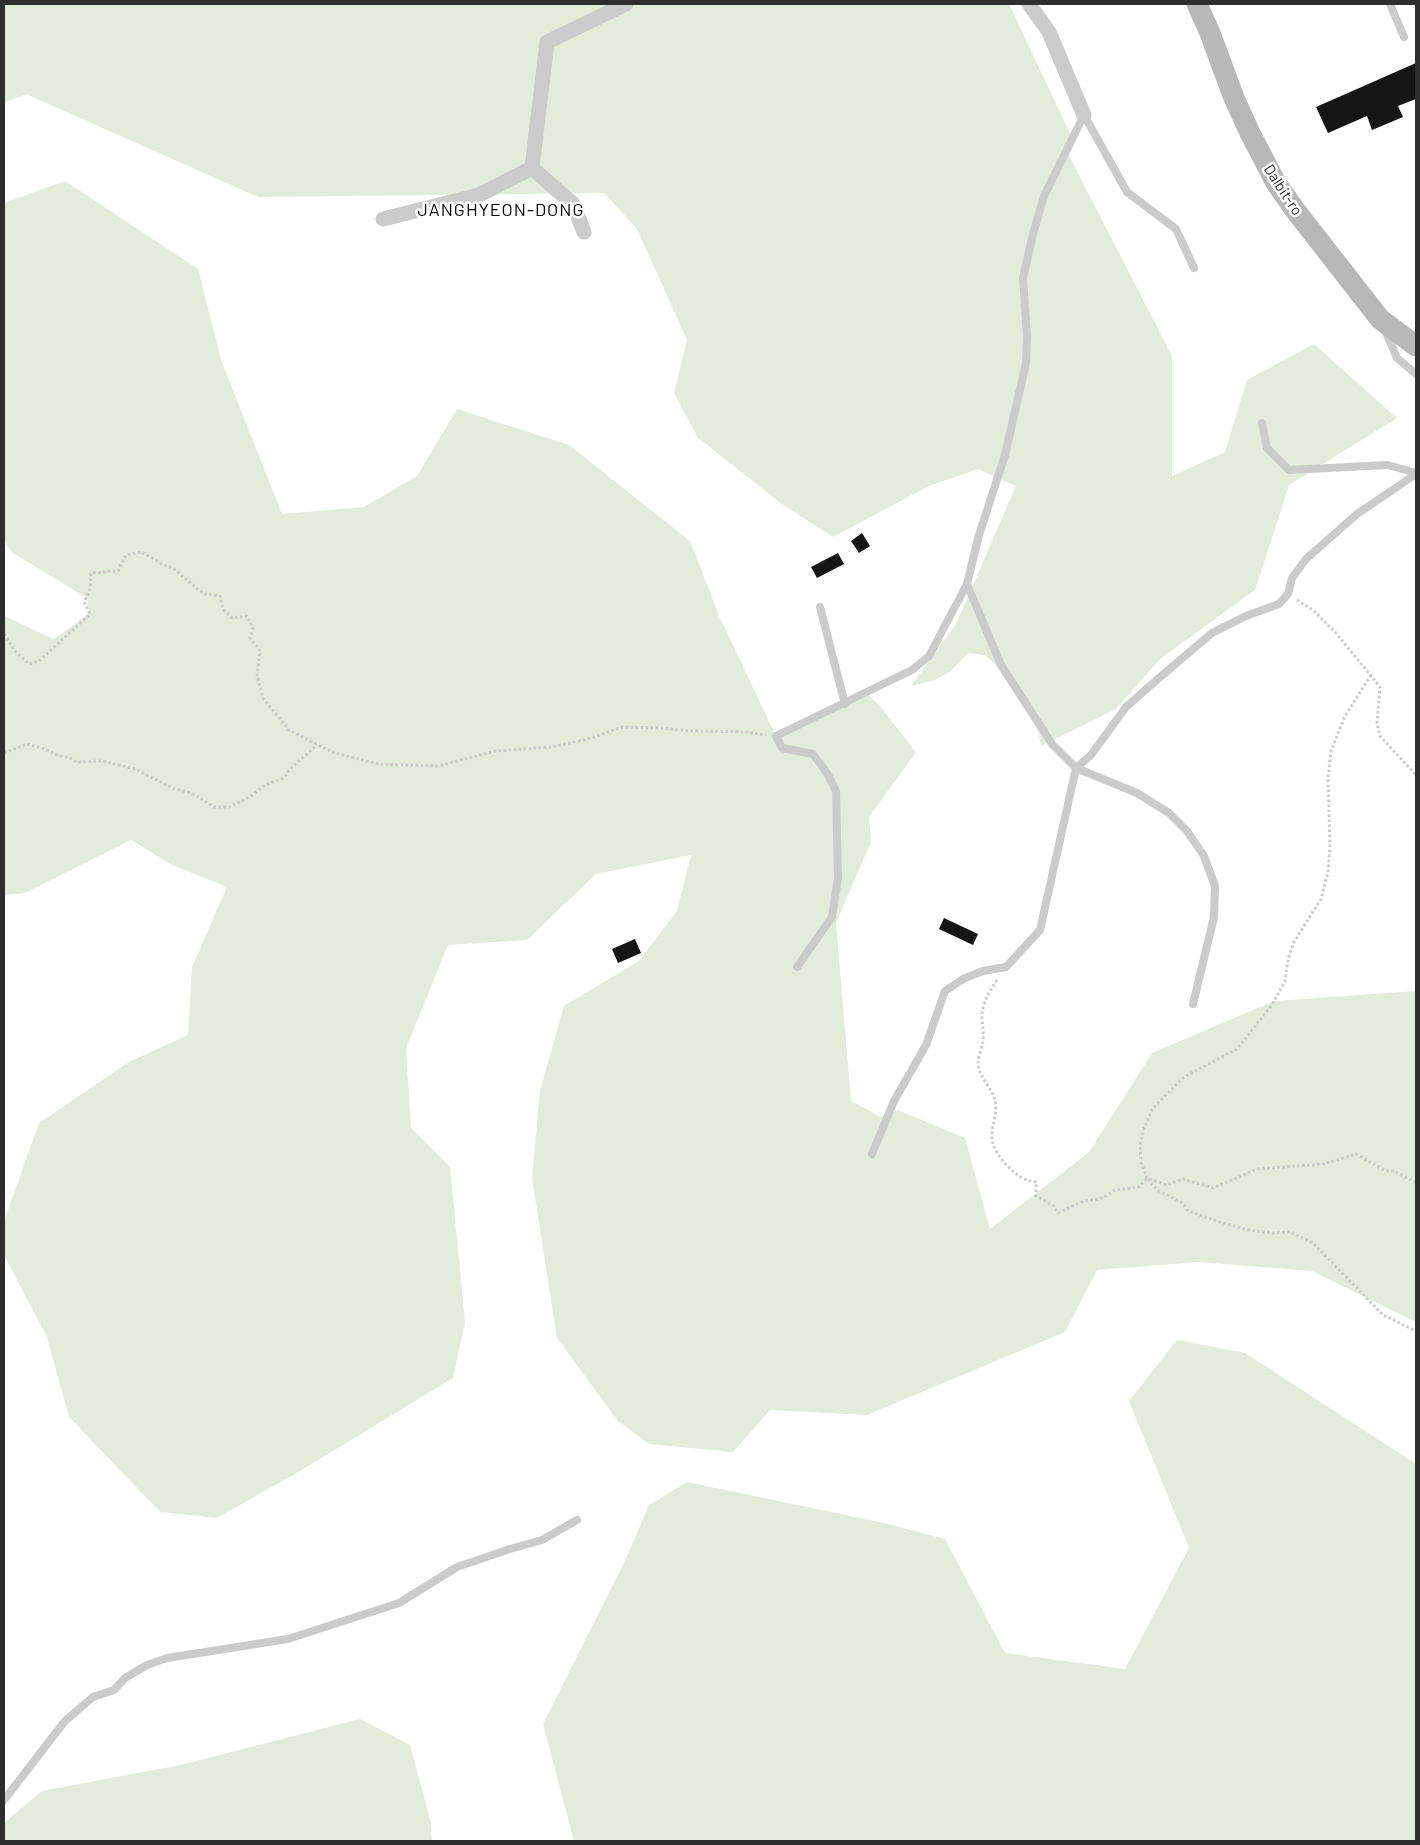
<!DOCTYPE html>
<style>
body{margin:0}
#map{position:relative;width:1420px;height:1845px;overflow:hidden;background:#fff;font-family:Barlow,sans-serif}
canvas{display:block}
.frame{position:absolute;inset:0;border:5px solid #2e2e2e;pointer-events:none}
</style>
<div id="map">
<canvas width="1420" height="1845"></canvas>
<div class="frame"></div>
</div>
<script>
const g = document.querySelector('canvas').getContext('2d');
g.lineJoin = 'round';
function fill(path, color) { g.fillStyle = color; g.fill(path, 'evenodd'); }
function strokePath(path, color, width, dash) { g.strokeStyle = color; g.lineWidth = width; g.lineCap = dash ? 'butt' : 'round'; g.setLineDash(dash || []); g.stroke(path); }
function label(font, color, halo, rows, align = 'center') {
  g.font = font + ' Barlow,sans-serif'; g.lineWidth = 5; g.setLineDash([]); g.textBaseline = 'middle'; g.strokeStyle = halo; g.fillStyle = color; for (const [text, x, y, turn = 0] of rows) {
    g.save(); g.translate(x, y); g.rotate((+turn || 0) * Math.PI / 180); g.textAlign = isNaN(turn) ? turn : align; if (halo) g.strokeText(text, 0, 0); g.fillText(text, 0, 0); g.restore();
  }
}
fill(new Path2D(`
 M4 4H1009L1072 138 1065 148 1172 356V476L1225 452 1247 380 1314 344 1397 418 1289 485 1255 590 1160 659 1116 709 1041 746 1036 718 1009 677 985 655 968 653 951 671 935 680 911 686 956 624 1016 486 978 469 931 485 833 537 782 504 698 438 674 393 687 340 637 229 604 193 258 197 26 94 4 103Z
 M65 181 198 269 221 360 282 514 364 507 417 476 457 409 569 445 690 541 720 618 776 736 864 691 878 704 916 752 869 817 871 842 836 923 851 1101 881 1117 898 1110 965 1138 990 1229 1089 1152 1152 1053 1274 1001 1416 991V1322L1312 1271 1198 1262 1097 1270 1065 1332 867 1415 770 1410 733 1452 649 1444 618 1421 557 1338 532 1178 540 1091 564 1006 639 961 677 911 691 855 596 874 527 940 448 945 406 1048 411 1128 450 1167 465 1322 453 1378 300 1471 217 1518 160 1512 69 1417 47 1337 4 1255V1221L39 1123 129 1062 188 1035 192 967 227 887 172 865 131 840 25 893 4 895V616L54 639 89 614 87 598 13 553 4 541V203Z
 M1177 1340 1245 1353 1416 1464V1841H574L543 1724 625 1561 649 1505 687 1482 884 1523 945 1539 1005 1653 1125 1669 1189 1548 1129 1401Z
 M360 1719 410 1745 431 1823 432 1841H4V1823L42 1791 181 1765Z`), '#e2ecdb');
fill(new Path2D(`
 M1416 63V99L1398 106 1403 117 1372 130 1367 116 1328 133 1316 107Z
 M862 533 870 546 859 553 851 541Z
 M838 553 844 564 817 578 811 567Z
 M944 918 978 934 973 945 939 929Z
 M635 939 641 953 618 963 612 949Z`), '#151515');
strokePath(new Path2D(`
 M1297 600 1313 610 1336 633 1380 687 1377 723 1380 736 1416 775
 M4 634 16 652 29 664 38 662 90 614 84 602 90 589 91 573 118 571 126 555 142 552 162 564 173 568 204 594 220 596 223 609 232 618 247 616 253 629 250 638 260 651 257 676 263 698 289 730 332 752 378 764 437 766 496 751 551 747 592 738 622 727 661 728 691 731 747 732 766 735
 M1371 675 1345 716 1331 751 1328 778 1330 847 1328 872 1321 899 1294 942 1288 959 1285 981 1272 1005 1237 1049 1184 1077 1153 1108 1144 1128 1140 1146 1141 1162 1147 1178 1166 1185 1183 1179 1213 1188 1258 1169 1324 1164 1356 1154 1386 1171H1394L1416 1183
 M4 753 27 744 42 748 59 756 68 757 76 762 103 761 135 769 174 789 188 792 200 798 214 807H229L250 797 265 785 284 778 289 770 317 745
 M997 980C990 991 983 1001 982 1015 982 1024 984 1032 983 1041 982 1048 978 1057 978 1063 979 1078 993 1089 995 1101 998 1114 991 1127 992 1139 994 1156 1019 1182 1036 1182V1196L1054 1206 1058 1213 1081 1202 1103 1198 1115 1190 1139 1187 1147 1178 1157 1190 1183 1203 1188 1211 1216 1221 1248 1230 1273 1233 1291 1232 1313 1243 1383 1315 1416 1331`), '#cbcbcb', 3, [2.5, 2.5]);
strokePath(new Path2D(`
 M1390 4 1404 37
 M1385 330 1397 358 1416 374
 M1262 423 1267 448 1289 470 1388 465 1416 473
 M820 607 845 704
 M797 967 832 917 838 878 836 791 827 773 813 754 782 748 776 736 912 670 929 656 967 584 979 535 1005 455 1026 363 1027 336 1023 278 1033 234 1044 196 1084 115 1127 192 1176 229 1194 268
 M1193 1004 1214 917 1215 886 1204 856 1187 831 1169 813 1137 793 1076 768 1091 755 1126 707 1159 678 1212 633 1246 616 1279 604 1288 594 1292 578 1306 559 1357 514 1416 474
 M872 1154 894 1101 926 1045 945 991 963 979 983 971 1006 967 1040 930 1076 768 1052 744 1001 665 967 584
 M4 1800 65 1721 93 1697 114 1690 125 1678 147 1665 167 1658 288 1639 399 1603 457 1567 510 1549 542 1540 577 1520`), '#cbcbcb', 8);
strokePath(new Path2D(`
 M1029 4 1049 32 1084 115
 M383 219 479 195 532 168
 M584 232 573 204 532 168 547 42 626 4`), '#cbcbcb', 15);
strokePath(new Path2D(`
 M1197 4 1210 33 1234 98 1250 133 1276 183 1295 210 1380 319 1416 346`), '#b8b8b8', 21);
label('15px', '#2e2e2e', '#fff', [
 ["Dalbit-ro",1283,190,57]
]);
g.letterSpacing = '1px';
label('18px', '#000', '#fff', [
 ["JANGHYEON-DONG",501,210]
]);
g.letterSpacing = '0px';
</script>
